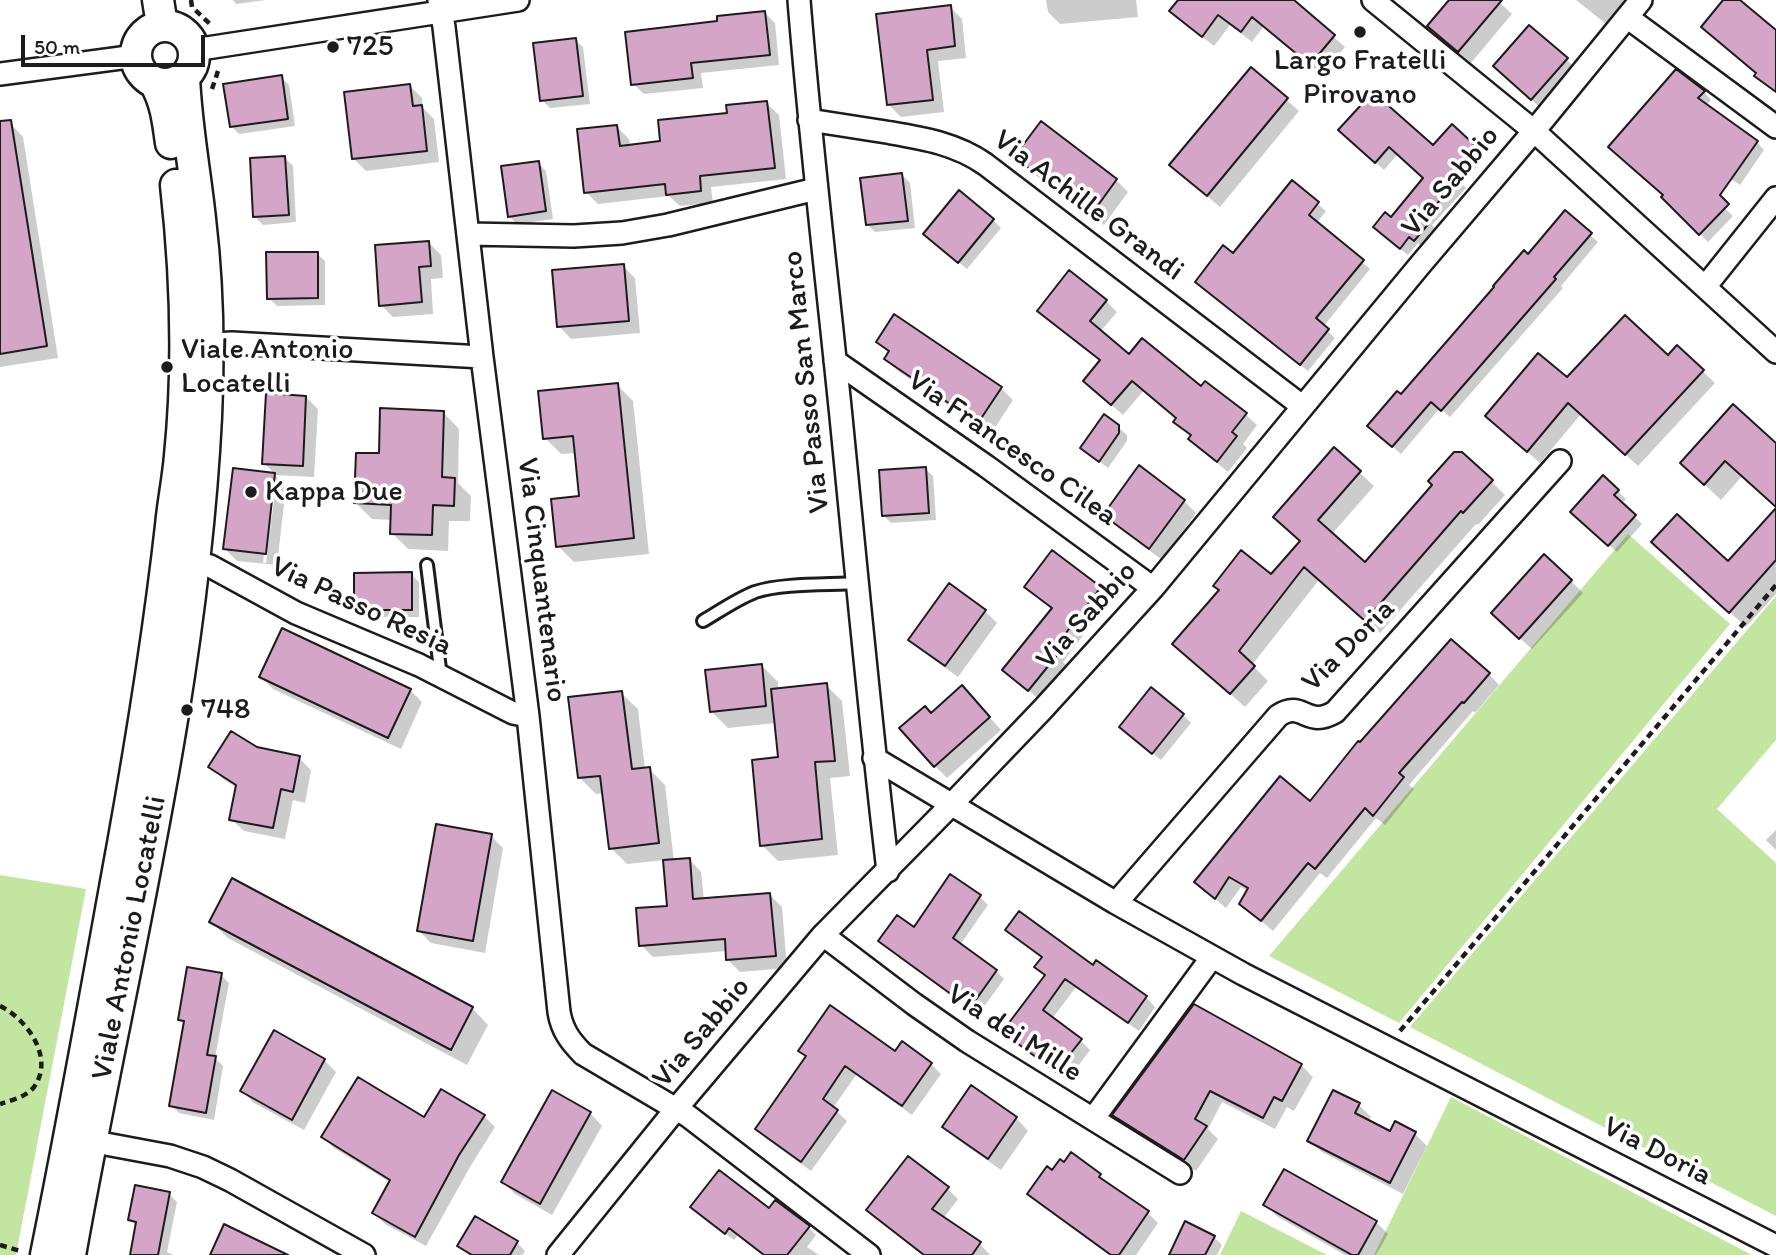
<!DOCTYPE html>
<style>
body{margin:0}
#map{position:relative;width:1776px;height:1255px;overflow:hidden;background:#fff;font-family:Itim,sans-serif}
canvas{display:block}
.scale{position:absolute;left:21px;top:35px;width:184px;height:32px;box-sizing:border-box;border:4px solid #1c1c1c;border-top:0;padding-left:9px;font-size:21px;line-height:24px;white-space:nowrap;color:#1c1c1c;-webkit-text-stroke:5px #fff;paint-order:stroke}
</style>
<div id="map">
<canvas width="1776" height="1255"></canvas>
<div class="scale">50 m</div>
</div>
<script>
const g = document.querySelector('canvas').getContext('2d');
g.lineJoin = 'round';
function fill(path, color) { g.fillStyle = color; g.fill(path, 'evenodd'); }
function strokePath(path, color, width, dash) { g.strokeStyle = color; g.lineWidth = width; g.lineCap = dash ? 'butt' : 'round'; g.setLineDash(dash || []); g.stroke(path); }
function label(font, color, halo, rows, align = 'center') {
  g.font = font + ' Itim,sans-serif'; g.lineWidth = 7; g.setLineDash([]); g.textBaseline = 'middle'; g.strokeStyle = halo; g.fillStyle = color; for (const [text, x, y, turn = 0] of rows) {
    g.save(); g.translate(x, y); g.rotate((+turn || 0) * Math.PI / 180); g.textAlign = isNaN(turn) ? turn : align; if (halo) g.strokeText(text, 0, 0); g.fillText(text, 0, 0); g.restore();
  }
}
fill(new Path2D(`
 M1628 534 1730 624 1399 1023 1269 956Z
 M1776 596V740L1717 809 1776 863V1216L1410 1027Z
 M0 875 86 889 16 1255H0Z
 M1451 1097 1752 1255H1374Z
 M1241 1211 1327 1255H1220Z`), '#c2e59f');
fill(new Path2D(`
 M233 0H266L236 4Z
 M1046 0H1136L1138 17 1060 24 1048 12Z
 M1180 0H1271L1295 3 1345 47 1322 75 1264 26 1252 42 1230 25 1214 46 1182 22 1171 11Z
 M1451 0H1497L1512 14 1471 63 1441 38Z
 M1576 0H1633L1611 28Z
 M950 7 962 19 966 58 938 61 944 112 901 117 889 105Z
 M765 13 775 23 779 65 701 73 703 88 644 94 633 84 719 23Z
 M575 40 583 47 590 104 550 108 542 100Z
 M1567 60 1579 72 1544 111 1507 78Z
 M1251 69 1299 111 1220 207 1184 177Z
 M281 77 289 85 295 126 239 134 231 126Z
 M410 86 422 98 423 108 434 119 439 162 366 171 354 159Z
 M1704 92 1711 100 1706 106 1757 142 1764 150 1740 185 1721 172 1706 191 1733 216 1708 242 1663 197 1665 196 1618 155Z
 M766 103 779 115 786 179 711 187 713 203 680 206 669 196 598 204 586 192 617 127 629 139 630 146 662 143 729 114Z
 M11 124 23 137 58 358 0 367V126Z
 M1041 124 1116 180 1128 192 1104 225 1028 169 1016 157Z
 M1452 127 1485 158 1462 184 1466 188 1432 225 1437 230 1423 248 1418 243 1408 255 1383 235 1391 219 1425 178 1398 154 1384 170 1349 138 1433 148Z
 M285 158 293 166 296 222 263 225 255 217Z
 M538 163 546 171 553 219 517 224 509 216Z
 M902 175 910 183 915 228 875 232 867 224Z
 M1292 182 1326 211 1316 224 1370 269 1323 327 1335 338 1308 371 1205 289Z
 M993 220 1001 228 967 269 933 241Z
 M1590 235 1598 242 1561 286 1563 288 1450 417 1440 408 1401 454 1377 433 1528 256Z
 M429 243 441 255 443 278 431 279 433 314 393 317 381 305Z
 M317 254 325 261V305L277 306 269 298Z
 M623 266 635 278 640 333 571 339 559 326Z
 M1106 301 1117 312 1100 332 1129 356 1201 389 1205 383 1246 415 1257 425 1243 444 1247 448 1228 472 1201 450 1190 439 1192 437 1175 422 1178 419 1144 390 1123 415 1096 392 1101 361 1051 321Z
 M878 342 1001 388 1013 400 991 434 898 371 886 359 890 354Z
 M1677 347 1715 383 1638 466 1581 414 1540 463 1500 428 1567 379 1668 357Z
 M617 385 633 401 649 554 574 562 558 546 581 497 577 453 561 454 545 438Z
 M306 397 318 409 314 477 275 475 286 487 277 565 237 561 225 549 234 470 276 475 264 463ZM272 483H276L266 563H263Z
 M443 412 459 429 458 483 471 496 470 521H449L448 551 408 549 392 533V520L372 519 356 503 380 455Z
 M1118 427 1127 435V441L1108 468 1082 448Z
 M1776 445V506L1743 475 1721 500 1682 463Z
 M1335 450 1374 486 1332 534 1365 564 1491 481 1505 495 1478 525 1476 524 1380 633 1319 580 1252 665 1268 681 1245 707 1189 657 1271 576 1302 541Z
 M1140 468 1184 501 1196 513 1162 560 1117 526 1105 514Z
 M925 469 933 476 936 520 891 523 883 515Z
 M1603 477 1626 499 1621 504 1642 524 1617 552 1580 519Z
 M1776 510V594L1746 627 1670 558 1729 563Z
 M411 574 419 582V617H363L355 609Z
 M1571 581 1583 593 1532 649 1505 625Z
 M1027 587 1100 588 1111 599 1063 662 1067 666 1040 700 1005 670 1053 609Z
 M985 611 997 623 958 677 922 651 910 639Z
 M761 665 778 682V690L826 685 842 701 850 776 830 778 838 855 778 861 762 845 780 759 776 723 728 728 711 711Z
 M1489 674 1499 685 1475 713 1473 711 1409 785 1414 789 1385 825 1376 818 1327 878 1320 873 1273 931 1253 914 1248 891 1241 887 1226 908 1207 892 1311 803 1360 744Z
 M261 677 410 690 422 702 401 749 273 689Z
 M621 693 638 709 645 769H649L665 785 674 861 689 859 701 872 704 900 770 895 782 907 787 968 740 972 728 960 727 951 653 957 641 945 669 907 665 860 627 864 611 848 604 793 596 794 580 778Z
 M974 700 1001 730 947 778 935 766Z
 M1183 715 1191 723 1161 760 1129 734Z
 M256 749 299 758 311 770 305 803 293 800 285 839 244 831 231 819 237 788 223 779 211 767Z
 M1776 830V850L1766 840Z
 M491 836 503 848 485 953 431 943 419 931Z
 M951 876 980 897 988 905 960 945 996 971 1004 979 978 1015 888 949 880 941 914 929Z
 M233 881 472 1008 488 1025 467 1065 228 938 211 922Z
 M1007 930 1093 968 1146 997 1155 1007 1139 1031 1076 987 1052 1019 1080 1040 1090 1050 1067 1081 1014 1041 1046 976 1037 967 1043 958 1017 939Z
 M221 975 229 983 215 1058 223 1066 214 1120 179 1113 171 1105 186 1025 179 1019Z
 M903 1044 931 1064 941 1074 912 1115 856 1075 833 1108 847 1121 811 1171 767 1139 757 1129 807 1058 800 1050 896 1054Z
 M324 1060 336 1072 304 1130 254 1103 242 1091Z
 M1301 1065 1313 1077 1294 1111 1287 1107 1275 1129 1222 1102 1208 1129 1218 1139 1196 1171 1126 1127 1114 1115Z
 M972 1088 1016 1118 1028 1131 1001 1170 957 1139 945 1127Z
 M1359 1105 1371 1117 1368 1122 1391 1133 1415 1134 1427 1146 1403 1194 1322 1152 1309 1140Z
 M590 1113 602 1126 552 1215 515 1194 503 1182Z
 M484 1116 495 1127 470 1167 426 1246 385 1224 374 1213 391 1183 334 1148 323 1137 425 1119Z
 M1072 1155 1148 1213 1158 1223 1136 1255H1110L1039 1204 1029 1194 1052 1172 1064 1165Z
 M948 1189 958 1199 943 1219 980 1244 990 1255H923L879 1221 868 1210Z
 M169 1194 177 1202 167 1252 174 1255H132L137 1226 130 1219Z
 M1266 1205 1376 1222 1388 1234 1376 1255H1345L1278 1217Z
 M769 1210 808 1227 816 1235 807 1247 819 1255H764L738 1235 734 1240 700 1215Z
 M475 1218 517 1243 525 1251 522 1255H470L467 1253 459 1245Z
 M1214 1237 1222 1245 1217 1255H1170Z`), '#0003');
const building = new Path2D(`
 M1178 0H1294L1335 35 1310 65 1252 17 1241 32 1218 15 1202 37 1169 11Z
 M1449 0H1502L1458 52 1427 26Z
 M1723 0H1740L1776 30V92L1754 76 1756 73 1701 27Z
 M951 5 955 46 927 50 933 100 887 105 876 14Z
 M765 11 770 55 691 63 693 78 631 85 625 32 717 21V16Z
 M1529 25 1568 58 1531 100 1493 66Z
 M576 38 583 96 540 101 533 43Z
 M1251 67 1288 98 1207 196 1169 165Z
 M1676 69 1705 91 1698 98 1758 141 1720 195 1729 204 1699 235 1661 197 1663 195 1608 147Z
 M282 75 288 119 230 127 223 84Z
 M410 84 413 106 422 105 427 151 352 159 344 92Z
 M1373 92 1433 145 1452 124 1479 149 1455 175 1459 179 1425 217 1431 221 1414 241 1409 237 1400 249 1373 227 1385 212 1391 217 1423 178 1389 147 1375 163 1338 130Z
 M767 101 775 168 700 176 701 191 666 195 665 184 584 193 577 129 617 125 620 146 660 141 658 120 727 113 726 105Z
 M11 120 47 346 0 354V121Z
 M1041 121 1117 179 1091 215 1014 157Z
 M285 156 289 215 253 217 250 158Z
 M539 161 546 211 508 217 501 166Z
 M902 173 908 221 866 225 860 178Z
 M1292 180 1319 202 1309 215 1364 260 1316 318 1329 329 1300 365 1195 282 1223 245 1233 253Z
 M959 190 994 219 958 263 923 234Z
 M1565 210 1592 233 1554 277 1556 279 1441 411 1431 402 1392 447 1367 426 1397 391 1401 394 1494 287 1493 286 1524 250 1528 254Z
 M429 241 431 266 419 267 422 302 379 306 375 245Z
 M266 252H318V298L267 299Z
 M624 264 629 321 557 327 552 270Z
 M1069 270 1107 300 1090 321 1129 354 1142 338 1201 386 1205 381 1247 413 1232 432 1237 436 1217 462 1188 439 1191 435 1173 422 1176 418 1132 381 1111 405 1083 381 1100 360 1037 311Z
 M894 314 1002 387 978 423 884 359 889 351 876 342Z
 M1625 315 1668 355 1677 345 1704 370 1625 455 1568 403 1527 452 1485 416 1538 353 1567 377Z
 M618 383 634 538 556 547 551 499 579 496 573 436 543 439 538 391Z
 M266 393 306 396 303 466 262 464Z
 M1733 404 1776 443V507L1725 461 1704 485 1680 463Z
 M380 408 444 411 442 477 455 478 454 506 433 505 432 535 390 534 391 505 354 503 356 453H379Z
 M1104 414 1119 425V433L1099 462 1080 448Z
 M1334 447 1361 471 1318 520 1365 562 1432 485 1428 481 1454 452H1462L1493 480 1463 513 1461 511 1365 621 1304 567 1239 651 1255 666 1230 694 1172 644 1219 590 1213 586 1241 550 1271 574 1300 541 1273 517Z
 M1139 465 1185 500 1149 549 1103 515Z
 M926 467 929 513 882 516 879 470Z
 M233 468 275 473 266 554 223 549Z
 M1603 475 1619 490 1614 495 1636 515 1608 546 1570 512Z
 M1776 508V560L1729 613 1651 542 1677 514 1728 561Z
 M1052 550 1101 587 1053 650 1058 654 1028 691 1002 670 1052 608 1024 587Z
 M1544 554 1572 580 1519 639 1491 613Z
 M412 572V610H354V573Z
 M949 583 986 610 945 666 908 640Z
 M282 628 411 689 388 738 259 677Z
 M1451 639 1490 673 1464 703 1462 702 1399 773 1404 777 1373 816 1365 808 1315 869 1308 863 1261 921 1239 904 1248 888 1229 877 1215 899 1194 882 1280 776 1310 801 1358 741 1360 742Z
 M762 664 766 706 710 712 705 670Z
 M827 683 835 761 815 762 822 839 760 846 752 760 778 757 771 689Z
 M962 685 990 717 934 767 899 728 925 706 931 713Z
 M1151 687 1184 714 1152 754 1119 727Z
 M622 691 632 769 650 767 659 843 609 849 600 776 578 778 568 697Z
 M231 731 257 747 300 756 293 792 281 789 273 828 229 820 236 785 208 767Z
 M436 824 492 834 473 941 417 931Z
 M690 858 693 899 770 893 776 956 726 960 725 939 639 946 636 908 667 906 663 860Z
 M950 874 981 895 953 938 997 970 970 1008 878 941 897 915 914 927Z
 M232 878 473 1007 451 1050 209 922Z
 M1019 911 1093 965 1096 960 1147 996 1128 1023 1065 979 1043 1010 1082 1039 1056 1072 1002 1032 1045 975 1034 967 1042 957 1005 930Z
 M187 967 222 973 207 1055 216 1056 206 1113 169 1106 184 1021 178 1020Z
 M1194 1004 1302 1064 1282 1101 1274 1097 1263 1118 1210 1091 1195 1119 1207 1126 1184 1160 1112 1115Z
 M830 1005 895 1051 902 1041 932 1063 902 1106 845 1066 823 1099 838 1110 801 1162 755 1129 806 1056 798 1051Z
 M274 1030 325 1059 292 1120 240 1091Z
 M358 1077 424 1117 441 1089 485 1115 459 1155 415 1237 372 1213 390 1180 321 1137Z
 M971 1085 1017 1117 988 1159 942 1127Z
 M552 1090 591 1112 540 1204 501 1182Z
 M1333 1090 1360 1103 1355 1113 1390 1131 1395 1121 1416 1132 1390 1183 1307 1141Z
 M1071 1152 1101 1174 1099 1177 1149 1211 1119 1255H1111L1027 1194 1047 1166 1052 1170 1060 1159 1064 1162Z
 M908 1156 949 1187 932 1209 981 1242 972 1255H924L866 1210Z
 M1284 1169 1377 1221 1358 1255H1352L1263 1205Z
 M719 1170 769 1208 775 1200 810 1226 787 1255H764L729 1228 725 1234 690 1207Z
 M135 1185 170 1192 158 1255H130L136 1222 128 1220Z
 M475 1216 518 1241 510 1255H472L457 1246Z
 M1185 1221 1215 1236 1205 1255H1169Z
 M224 1224 288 1255H210Z`);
fill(building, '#d4a5c6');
strokePath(building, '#1c1c1c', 2);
const lane = new Path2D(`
 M427 565 441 677
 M703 621C720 611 737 599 755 592 782 583 829 585 858 583`);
const street = new Path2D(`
 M439 0 444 27 482 357 528 716 559 1012C562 1030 570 1041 583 1054L688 1116 869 1255
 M799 0C810 139 827 278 841 417 856 568 870 720 888 871
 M1373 0 1534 131 1776 352
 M1627 17 1776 127
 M194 50 518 0
 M0 74 136 56
 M809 120C834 124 860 128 886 132 921 138 955 143 985 164L1302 406
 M468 234 574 236 622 233 668 225 816 189
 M1705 287 1776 198
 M194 345 232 343 482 357
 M835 361 986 466 1153 588
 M180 559 210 566 296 613 419 665 513 713 528 716
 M874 758 1116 903 1243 974 1776 1246
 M1116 903 1278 716C1303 699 1306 729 1335 712L1560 461
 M823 935 914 1004 967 1041 1180 1173
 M1093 1119 1212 957
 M79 1139 170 1156 203 1167 230 1180 364 1255
 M558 1255 676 1109 823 935 952 804 1042 710 1153 588 1420 265 1534 131 1641 0`);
const secondary = new Path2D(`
 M158 0 162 25
 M136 55a29 29 0 1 1 58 0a29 29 0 1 1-58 0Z
 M155 83C166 102 168 121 171 143
 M46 1255C74 1118 98 981 123 844 142 738 159 633 171 526 173 503 178 480 180 456 189 367 186 274 176 185
 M70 1255C119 977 192 700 206 417 209 351 208 285 200 219 195 172 186 125 184 77`);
strokePath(lane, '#1c1c1c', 16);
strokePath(street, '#1c1c1c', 26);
strokePath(secondary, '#1c1c1c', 35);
strokePath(new Path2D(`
 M191 0 192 7 211 25
 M212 89 219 68
 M0 1006C27 1019 55 1058 34 1087 26 1097 12 1100 0 1104
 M1400 1031 1776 585
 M0 1245 20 1251`), '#1c1c1c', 4.5, [7, 5]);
strokePath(lane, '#fff', 10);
strokePath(street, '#fff', 21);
strokePath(secondary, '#fff', 30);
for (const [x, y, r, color] of [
 [1360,32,7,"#1c1c1c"],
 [333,47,7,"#1c1c1c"],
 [167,367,7,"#1c1c1c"],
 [251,492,7,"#1c1c1c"],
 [187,710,7,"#1c1c1c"]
]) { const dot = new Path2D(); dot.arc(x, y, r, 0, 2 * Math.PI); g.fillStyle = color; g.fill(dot); strokePath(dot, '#fff', 2.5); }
label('30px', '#1c1c1c', '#fff', [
 ["725",347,47],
 ["Largo Fratelli",1360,61,"center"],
 ["Pirovano",1360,95,"center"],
 ["Viale Antonio",181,350],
 ["Locatelli",181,384],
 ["Kappa Due",265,492],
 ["748",201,710]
], 'left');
label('30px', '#1c1c1c', '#fff', [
 ["Via Sabbio",1451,182,-50],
 ["Via Achille Grandi",1088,206,37],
 ["Via Passo San Marco",807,382,-96],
 ["Via Francesco Cilea",1012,449,35],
 ["Via Cinquantenario",541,580,83],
 ["Via Passo Resia",361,607,25],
 ["Via Sabbio",1087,616,-48],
 ["Via Doria",1349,646,-45],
 ["Viale Antonio Locatelli",130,938,-79],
 ["Via Sabbio",702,1033,-50],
 ["Via dei Mille",1014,1034,33],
 ["Via Doria",1657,1152,27]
]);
</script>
